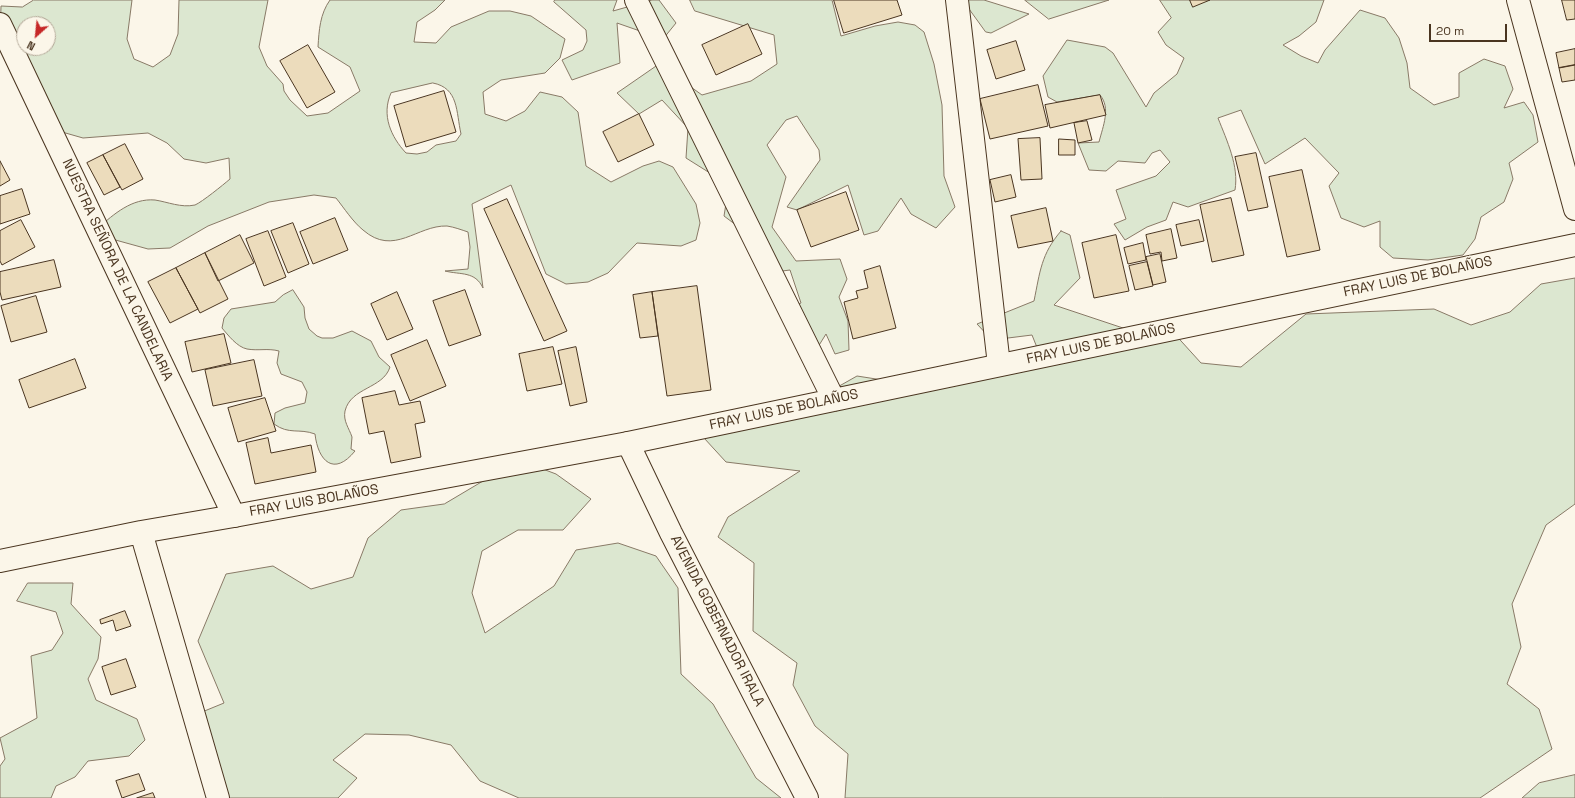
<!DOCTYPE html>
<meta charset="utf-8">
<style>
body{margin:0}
#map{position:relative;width:1575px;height:798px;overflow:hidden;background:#fbf6e9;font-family:"Space Grotesk",sans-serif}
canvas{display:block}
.north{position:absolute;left:16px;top:16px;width:40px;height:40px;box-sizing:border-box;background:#fbf6e9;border:1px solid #b4a999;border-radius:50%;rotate:207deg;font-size:11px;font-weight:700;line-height:16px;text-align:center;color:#4a3520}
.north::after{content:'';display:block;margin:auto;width:14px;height:18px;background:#c62828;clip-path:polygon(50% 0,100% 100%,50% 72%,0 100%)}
.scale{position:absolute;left:1429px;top:24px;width:78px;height:18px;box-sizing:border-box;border:2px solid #4a3520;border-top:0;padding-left:5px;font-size:12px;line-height:14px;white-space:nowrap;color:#4a3520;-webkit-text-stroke:3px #fbf6e9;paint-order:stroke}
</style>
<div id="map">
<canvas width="1575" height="798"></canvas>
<div class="north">N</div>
<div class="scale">20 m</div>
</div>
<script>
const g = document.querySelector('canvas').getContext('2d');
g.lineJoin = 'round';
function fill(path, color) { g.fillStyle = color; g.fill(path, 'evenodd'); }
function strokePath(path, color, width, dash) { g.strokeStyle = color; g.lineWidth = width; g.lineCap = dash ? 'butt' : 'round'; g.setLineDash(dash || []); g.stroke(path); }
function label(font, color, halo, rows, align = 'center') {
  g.font = font + ' "Space Grotesk",sans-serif'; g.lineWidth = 3; g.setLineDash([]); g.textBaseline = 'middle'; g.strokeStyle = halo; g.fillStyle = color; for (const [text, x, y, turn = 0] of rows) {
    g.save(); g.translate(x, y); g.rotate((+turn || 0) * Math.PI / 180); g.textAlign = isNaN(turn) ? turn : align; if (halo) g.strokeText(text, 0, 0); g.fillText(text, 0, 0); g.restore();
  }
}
const green = new Path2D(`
 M34 0H132L127 39 134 59 153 67 170 55 178 34 179 0H268L259 47 267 66 283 84 284 91 290 100 307 116 328 113 360 91 350 67 318 47C319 30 320 14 330 0H445L435 10 417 22 414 42 436 43 451 27 489 11H510L531 16 565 39 560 58 545 73 501 80 483 92 485 114 506 121 525 111 540 92 562 97 578 112 586 166 611 182 643 166 659 161 673 167 696 204 700 223 696 240 681 246 637 243 608 273 588 282 566 284 546 274 511 185 472 204 483 288C475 271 461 275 445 271L468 269 470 247 468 232C462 230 454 227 447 226 417 225 394 257 363 230 353 222 344 208 336 198L314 195 269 202 208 226 170 248 148 249 101 236 98 228C114 214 132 198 155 200 168 202 181 208 195 205 202 202 223 185 230 179L229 158 206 163 184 159 167 143 148 133 83 138 62 132 0 38 1 6 22 7ZM24 24H48V48H24ZM433 83C459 88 456 112 461 134L456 141 436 145 427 152 417 154 406 153C391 137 381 115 391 93Z
 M555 0H617L613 11 652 0H659L676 23 663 39 617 23 620 63 572 80 562 60 583 50 587 41 586 30 554 2Z
 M690 0H832L841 36 875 26 898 22 915 25 924 32 934 64 942 105 944 176 955 207 936 228 911 214 901 198 878 231 864 235 848 185 797 210 787 207 820 160 819 150 797 116 786 120 767 145 786 177 772 227 796 261 840 259 847 279 839 297 848 321 849 350 835 354 826 334 813 355 789 308 801 303 790 270 767 273 756 240 724 216 729 185 686 158 688 128 662 100 639 114 617 93 659 64 702 95 751 81 777 64 774 35 695 11Z
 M963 0H984L1029 14 991 33 986 32Z
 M1025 0H1109L1049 19Z
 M1160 0H1324L1316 22 1299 36 1283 45 1301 56 1318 63 1325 50 1360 10 1385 18 1399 38 1407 63 1410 88 1434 105 1459 97V73L1484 59 1505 66 1513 89 1504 108 1524 102 1533 115 1538 142 1509 163 1513 179 1504 202 1481 217 1475 239 1463 255 1428 260 1393 258 1380 247V221L1364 227 1341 218 1329 186 1339 173 1305 138 1265 164 1241 110 1218 118C1227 141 1239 166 1235 190L1188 207 1173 202 1166 220 1147 227 1125 240 1114 224 1126 219 1116 190 1156 176 1170 162 1160 150 1152 153 1145 163 1118 161 1106 171 1089 170 1078 143 1099 142C1103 126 1111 108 1100 95L1057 102 1048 97 1043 76 1067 40 1105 47 1113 53 1146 107 1154 93 1177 74 1184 58 1166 45 1158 32 1171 18Z
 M1061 231 1070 235 1080 278 1054 305 1132 331H1172L1201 363 1241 367 1306 314 1434 309 1471 325 1510 312 1541 284 1575 278V504L1546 525 1512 604 1521 647 1507 684 1539 709 1552 749 1480 798H845L848 754 815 726 793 685 797 663 753 631 754 563 718 537 728 517 800 471 726 462 704 438 804 406 857 376 908 384 1040 355 1032 335 992 340 977 324 1034 301C1040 272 1041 254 1061 231Z
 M293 290 304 307 305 318 309 329 317 336 322 338H333L352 331 371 341 379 357 390 367C383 389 351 387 345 411 343 421 349 428 352 437 352 441 351 445 351 449L355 451C334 477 318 461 315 434 299 428 289 435 274 424L275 413 285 408 305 403 307 392 302 382 281 374 277 363 279 351C268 348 258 351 247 349 237 347 228 335 222 328L224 318 231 309 275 302 283 295Z
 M519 460 556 474 591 499 563 530H518L482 551 472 593 485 633 554 586 576 550 618 543 656 556 678 588 681 674 713 704 756 778 781 798H519L480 781 451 745 409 735 365 734 333 760 357 778 338 798H212L202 712 224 703 198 641 226 574 273 566 311 589 353 577 368 538 401 510 444 504Z
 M28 583H73L71 604 101 637 98 659 88 679 96 700 137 719 145 740 129 756 88 761 75 777 56 786 51 798H0V766L5 759 0 738 37 718 31 656 52 650 63 633 56 612 17 601Z
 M1575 775V798H1522L1539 783Z`);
fill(green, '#dce7d0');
strokePath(green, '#887966', 1);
const building = new Path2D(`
 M834 0H897L902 15 844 33Z
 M1190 0H1210L1193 7Z
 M1562 0H1575V19L1567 20Z
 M748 24 762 54 716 75 702 45Z
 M1016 41 1025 70 996 79 987 50Z
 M308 45 335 92 307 108 280 61Z
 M1575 49V65L1559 68 1556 53Z
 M1575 65V80L1562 82 1559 68Z
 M1038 85 1048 126 990 139 980 99Z
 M444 91 456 132 406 147 394 106Z
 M1100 95 1106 115 1050 128 1045 105Z
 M639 114 654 145 618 162 603 132Z
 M1087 121 1092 140 1078 143 1074 123Z
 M1040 138 1042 179 1021 180 1018 139Z
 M1059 139 1075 140V155H1059Z
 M125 144 143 179 122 190 103 155Z
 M1256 153 1268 207 1248 211 1235 157Z
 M103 155 120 187 104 195 87 163Z
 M0 161 10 180 0 186Z
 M1302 170 1320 250 1287 257 1269 177Z
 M1011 175 1016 197 995 202 990 180Z
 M22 189 30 214 0 224V196Z
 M846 192 859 230 811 247 797 210Z
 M1231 198 1244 255 1212 262 1200 205Z
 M507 199 567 331 544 341 484 209Z
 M1046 208 1053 241 1018 248 1011 216Z
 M335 218 348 250 313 264 300 232Z
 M21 220 35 247 2 265 0 261V231Z
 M1199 220 1204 241 1181 246 1176 225Z
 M293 223 309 264 288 273 271 231Z
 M1171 229 1177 258 1162 261 1161 252 1150 254 1146 235Z
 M268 231 286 277 264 286 246 239Z
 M240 235 254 263 218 281 205 253Z
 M1116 235 1129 291 1094 298 1082 243Z
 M1143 243 1146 260 1128 264 1124 248Z
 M205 253 228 299 200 313 176 268Z
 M1160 254 1166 282 1153 285 1146 257Z
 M54 260 61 287 2 300 0 292V272Z
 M1147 262 1153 286 1135 290 1129 266Z
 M880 266 896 328 853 339 844 302 858 298 856 291 868 288 864 271Z
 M176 268 198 309 170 323 148 282Z
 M697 286 711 390 667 396 652 292Z
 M465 290 481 335 449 346 433 301Z
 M397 292 413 329 387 340 371 304Z
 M652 292 658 336 640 338 633 295Z
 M36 296 47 332 11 342 1 306Z
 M224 334 231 363 192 372 185 342Z
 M427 340 446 386 410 401 391 355Z
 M553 347 562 384 527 391 519 354Z
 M576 347 587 402 570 406 558 351Z
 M75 359 86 388 29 408 19 380Z
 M254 360 262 396 213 406 205 370Z
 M395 391 399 405 420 401 425 422 415 424 421 457 391 463 384 431 369 434 362 398Z
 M265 398 276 431 238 442 228 408Z
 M268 438 271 453 311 445 316 472 255 484 246 443Z
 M125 611 131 626 116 631 113 620 101 624 100 620Z
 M126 659 136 687 111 695 102 667Z
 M139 774 145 790 122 798 116 781Z
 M153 793 155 798H137Z`);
fill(building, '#ecdcbc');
strokePath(building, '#4a3520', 1);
const minor = new Path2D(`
 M636 0 834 400
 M957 0 999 365
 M1518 0 1575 209
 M628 443 1575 245
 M141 532 218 798
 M0 561 141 532 234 516`);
const major = new Path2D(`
 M0 24 234 516 628 443 671 533 807 798`);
strokePath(minor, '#4a3520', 24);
strokePath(major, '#4a3520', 24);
strokePath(minor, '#fbf6e9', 22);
strokePath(major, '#fbf6e9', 22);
label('14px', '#4a3520', '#fbf6e9', [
 ["NUESTRA SEÑORA DE LA CANDELARIA",117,270,65],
 ["FRAY LUIS DE BOLAÑOS",1418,277,-12],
 ["FRAY LUIS DE BOLAÑOS",1101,344,-12],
 ["FRAY LUIS DE BOLAÑOS",784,410,-12],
 ["FRAY LUIS BOLAÑOS",314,501,-10],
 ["AVENIDA GOBERNADOR IRALA",717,621,63]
]);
</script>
